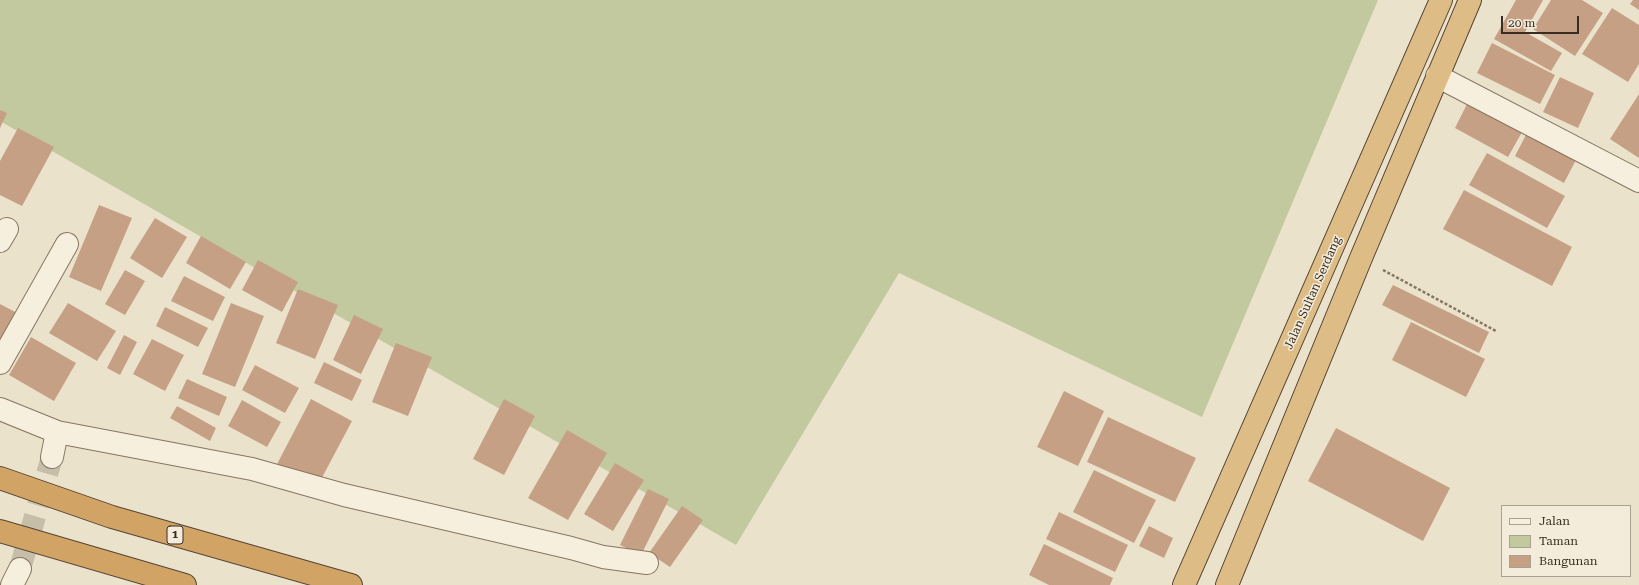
<!DOCTYPE html>
<style>
body{margin:0}
#map{position:relative;width:1639px;height:585px;overflow:hidden;background:#ebe2cb;font-family:"Roboto Serif",serif}
canvas{display:block}
.legend{position:absolute;left:1501px;top:505px;width:130px;height:72px;box-sizing:border-box;background:#f3ecda;border:1px solid #a9a090;margin:0;padding:5px 7px;list-style:none;font-size:12px;color:#392d22}
.legend li{display:flex;align-items:center;gap:8px;height:20px}
.legend b{width:20px;border:1px solid #a9a090}
.scale{position:absolute;left:1501px;top:16px;width:78px;height:18px;box-sizing:border-box;border:2px solid #392d22;border-top:0;padding-left:5px;font-size:12px;line-height:14px;white-space:nowrap;color:#392d22;-webkit-text-stroke:3px #f3ecda;paint-order:stroke}
</style>
<div id="map">
<canvas width="1639" height="585"></canvas>
<ul class="legend">
<li><b style="height:5px;background:#f6efde"></b>Jalan</li>
<li><b style="height:11px;background:#c3c99f"></b>Taman</li>
<li><b style="height:11px;background:#c6a084"></b>Bangunan</li>
</ul>
<div class="scale">20 m</div>
</div>
<script>
const g = document.querySelector('canvas').getContext('2d');
g.lineJoin = 'round';
function fill(path, color) { g.fillStyle = color; g.fill(path, 'evenodd'); }
function strokePath(path, color, width, dash) { g.strokeStyle = color; g.lineWidth = width; g.lineCap = dash ? 'butt' : 'round'; g.setLineDash(dash || []); g.stroke(path); }
function label(font, color, halo, rows, align = 'center') {
  g.font = font + ' "Roboto Serif",serif'; g.lineWidth = 3; g.setLineDash([]); g.textBaseline = 'middle'; g.strokeStyle = halo; g.fillStyle = color; for (const [text, x, y, turn = 0] of rows) {
    g.save(); g.translate(x, y); g.rotate((+turn || 0) * Math.PI / 180); g.textAlign = isNaN(turn) ? turn : align; if (halo) g.strokeText(text, 0, 0); g.fillText(text, 0, 0); g.restore();
  }
}
fill(new Path2D(`
 M0 0H1378L1202 417 899 273 736 545 0 121Z`), '#c3c99f');
fill(new Path2D(`
 M1516 0H1543L1525 32 1562 53 1551 71 1494 39Z
 M1551 0H1582L1603 13 1575 56 1533 29Z
 M1633 0H1639V10L1630 4Z
 M1612 8 1639 25V64L1628 82 1582 54Z
 M1492 43 1555 75 1540 104 1477 73Z
 M1560 77 1594 93 1578 128 1543 112Z
 M1639 94V158L1610 139Z
 M1471 96 1526 125 1508 157 1455 128Z
 M0 110 7 113 0 128Z
 M18 128 54 147 22 206 0 195V161Z
 M1529 129 1578 156 1564 183 1515 156Z
 M1487 153 1565 196 1547 228 1469 185Z
 M1464 190 1572 247 1552 286 1443 229Z
 M99 205 132 218 101 291 69 277Z
 M155 218 187 237 162 278 130 258Z
 M201 236 246 262 230 289 186 263Z
 M258 260 298 282 282 312 242 290Z
 M125 270 145 281 125 315 105 304Z
 M184 276 225 297 213 321 171 301Z
 M1393 285 1489 332 1479 353 1382 305Z
 M298 289 338 305 315 359 276 343Z
 M68 303 116 331 97 361 49 333Z
 M231 303 264 316 235 387 202 374Z
 M0 304 23 316 0 360Z
 M165 307 208 328 198 347 156 326Z
 M354 315 383 329 361 374 333 360Z
 M1411 322 1485 359 1466 397 1392 360Z
 M124 335 137 342 120 375 107 368Z
 M31 337 76 363 54 401 9 375Z
 M152 339 184 355 165 391 133 374Z
 M396 343 432 357 408 416 372 402Z
 M324 362 362 380 352 401 314 383Z
 M255 365 299 388 285 413 242 390Z
 M187 379 227 397 219 416 178 398Z
 M1064 391 1104 411 1078 466 1037 447Z
 M311 399 352 421 317 487 276 466Z
 M504 399 535 416 504 475 473 459Z
 M242 400 281 422 267 447 228 426Z
 M177 406 216 428 210 441 170 418Z
 M1108 417 1196 458 1175 502 1087 462Z
 M1336 428 1450 488 1423 541 1308 481Z
 M567 430 607 453 568 520 528 498Z
 M615 463 644 480 613 531 584 514Z
 M1094 470 1156 500 1134 543 1073 512Z
 M648 489 669 499 641 555 620 545Z
 M682 506 703 520 670 567 649 553Z
 M1059 512 1128 545 1115 572 1046 539Z
 M1149 526 1173 538 1164 558 1139 546Z
 M1044 544 1113 578 1110 585H1049L1029 575Z`), '#c6a084');
strokePath(new Path2D(`
 M20 569 52 457`), '#c7bea9', 22, [22, 11]);
const minor = new Path2D(`
 M1437 76 1639 181
 M0 241 7 229
 M0 363 67 244
 M0 409 57 432 252 469 344 495 571 548 603 557 647 563
 M52 457 57 432
 M12 585 20 569`);
const trunk = new Path2D(`
 M1184 585 1441 0
 M1227 585 1361 258 1470 0`);
const motorway = new Path2D(`
 M0 478 112 517 351 585
 M0 531 185 585`);
strokePath(minor, '#877560', 24);
strokePath(trunk, '#554434', 24);
strokePath(motorway, '#554434', 24);
strokePath(new Path2D(`
 M1383 270 1496 331`), '#877560', 2.5, [3, 2]);
strokePath(minor, '#f6efde', 22);
strokePath(trunk, '#debc86', 22);
strokePath(motorway, '#d1a365', 22);
for (const [x, y, w] of [
 [175,535,16]
]) { const box = new Path2D(); box.roundRect(x - w / 2, y - 9, w, 18, 3); g.fillStyle = '#f3ecda'; g.fill(box); strokePath(box, '#392d22', 1); }
label('bold 11px', '#392d22', null, [
 ["1",175,535]
]);
label('12px', '#392d22', '#f3ecda', [
 ["Jalan Sultan Serdang",1313,293,-66]
]);
</script>
